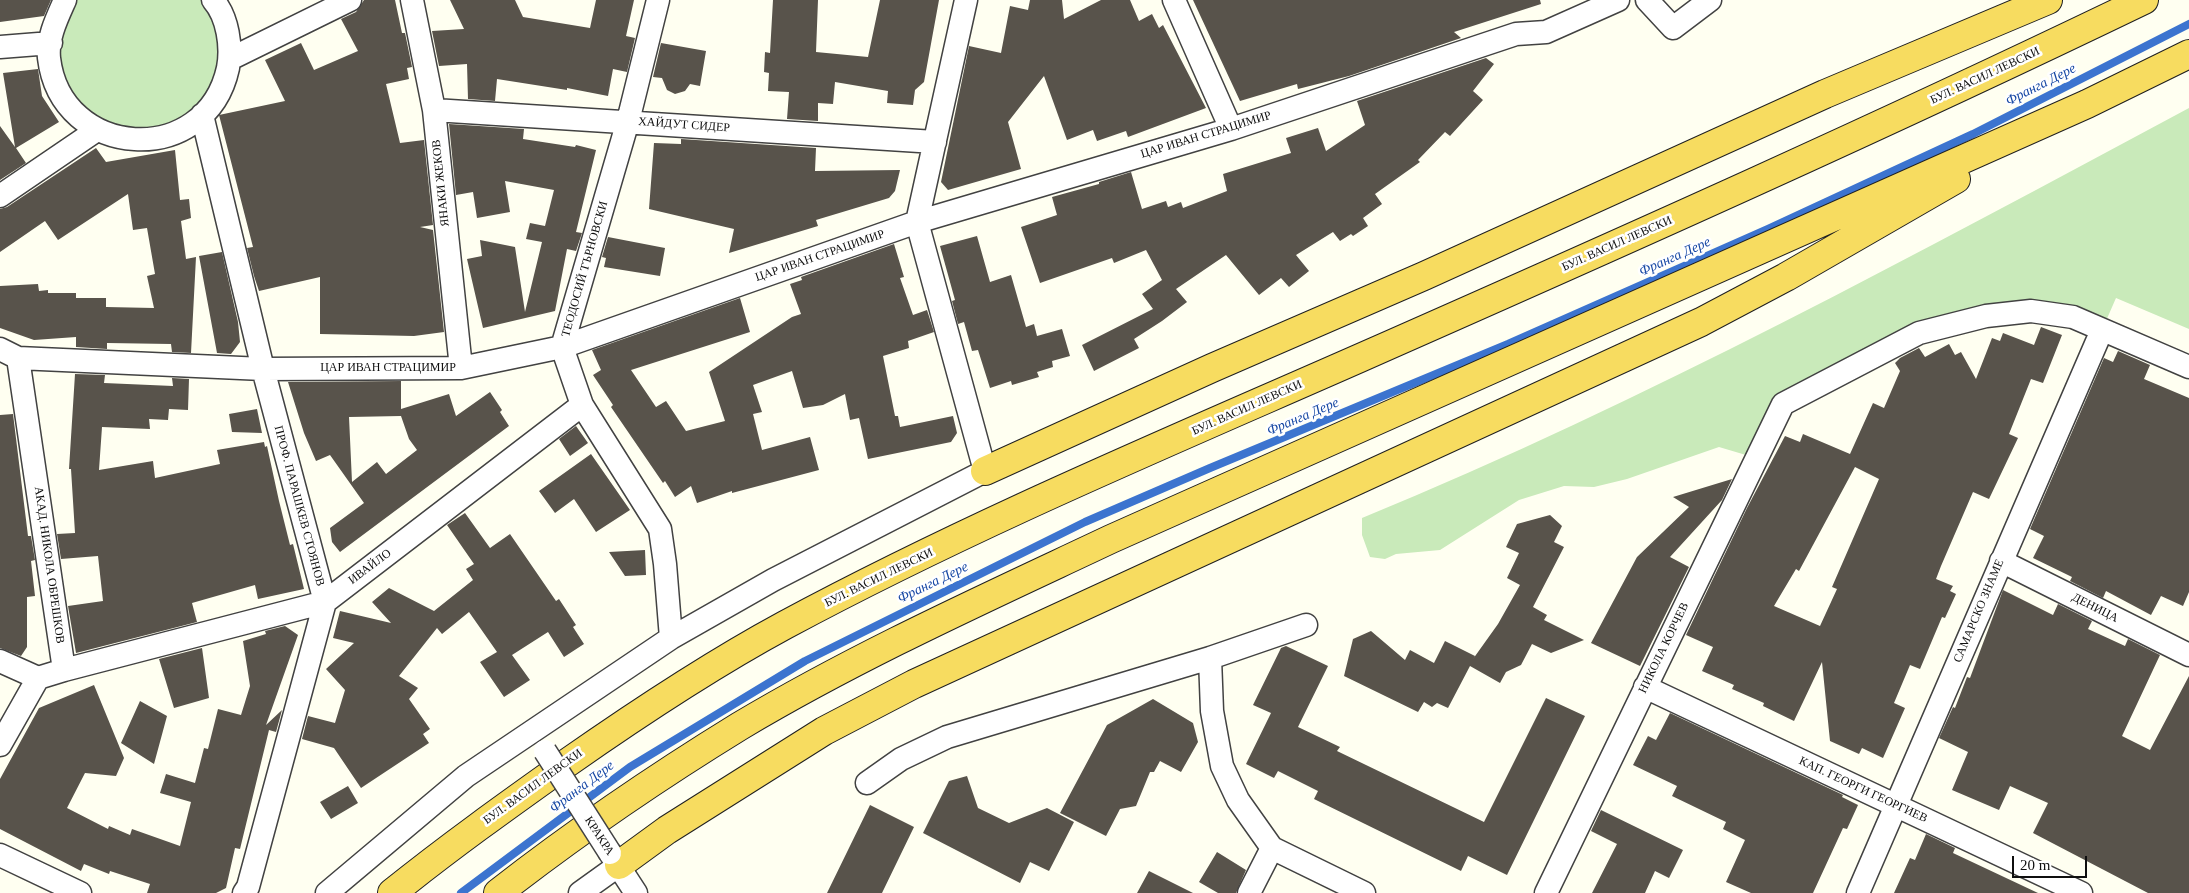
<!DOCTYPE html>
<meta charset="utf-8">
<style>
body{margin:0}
#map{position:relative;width:2189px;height:893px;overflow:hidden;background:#fffff1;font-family:Georgia,serif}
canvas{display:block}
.scale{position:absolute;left:2012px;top:856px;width:75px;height:22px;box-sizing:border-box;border:2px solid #0f0f0f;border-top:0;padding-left:6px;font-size:15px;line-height:18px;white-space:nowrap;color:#0f0f0f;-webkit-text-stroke:4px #fff;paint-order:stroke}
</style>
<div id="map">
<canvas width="2189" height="893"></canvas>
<div class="scale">20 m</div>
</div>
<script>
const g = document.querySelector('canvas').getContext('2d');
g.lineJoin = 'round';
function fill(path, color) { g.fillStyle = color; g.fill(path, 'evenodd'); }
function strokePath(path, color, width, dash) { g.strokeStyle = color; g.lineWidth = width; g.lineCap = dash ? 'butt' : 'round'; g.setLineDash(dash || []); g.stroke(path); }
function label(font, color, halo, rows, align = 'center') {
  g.font = font + ' Georgia,serif'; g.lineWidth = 5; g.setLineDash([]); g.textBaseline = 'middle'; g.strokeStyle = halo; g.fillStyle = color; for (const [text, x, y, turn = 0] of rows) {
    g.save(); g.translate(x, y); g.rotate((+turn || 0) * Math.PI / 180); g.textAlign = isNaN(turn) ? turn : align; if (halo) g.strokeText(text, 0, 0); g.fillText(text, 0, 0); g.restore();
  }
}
fill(new Path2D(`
 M65 0H214L228 31 216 99 152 140 73 111 53 27Z
 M2189 108V329L2116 298 2102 330 1986 316 1783 404 1756 458 1719 447 1627 479 1594 487 1564 486 1519 500 1440 550 1396 554 1385 559 1370 557 1362 535V518C1647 401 1918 253 2189 108Z`), '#c9eaba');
strokePath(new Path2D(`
 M461 893 630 767 805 661 1085 522 1210 468 1508 344 1768 229 1973 134 2189 24`), '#3c74cf', 8);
fill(new Path2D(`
 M0 0H51L44 16 0 22Z
 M364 0H395L402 33H405L412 67 407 68 409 79 386 84 400 143 424 140 433 225 420 227 433 230 444 332 414 336 320 334V277L259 291 254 276 247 248 253 247 219 115 285 101 265 60 301 43 314 70 358 51 341 19 356 12Z
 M450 0H515L523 17 590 28 596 0H634L626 36 635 38 627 72 613 69 608 96 567 88V90L497 79 495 101 468 99 467 64 439 66 432 31 464 29Z
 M773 0H818L816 52 868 57 880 0H939L924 82 915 90 913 105 887 103 888 91 835 82 833 104 818 103V121L787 119 789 92 768 91 769 73 764 72 765 52 770 53Z
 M1030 0H1062L1064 19 1101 0H1130L1139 21 1152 14 1159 28 1163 25 1206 108 1128 137 1126 131 1097 141 1093 130 1067 140 1044 76 1008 122 1021 169 948 190 941 182 969 46 1001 53 1010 6 1028 10Z
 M1193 0H1540L1541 4 1454 32 1461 38 1349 76 1298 89 1297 84 1240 101Z
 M661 43 706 51 700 86 690 84 685 91 675 94 667 90 662 78 653 77Z
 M1486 58 1494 64 1473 91 1483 100 1450 136 1445 132 1418 160 1420 162 1375 194 1382 204 1363 218 1368 226 1353 236 1351 234 1340 241 1333 232 1296 255 1309 271 1289 287 1281 278 1259 295 1226 255 1176 289 1187 302 1162 321 1134 339 1139 348 1094 371 1082 345 1153 309 1142 294 1162 280 1146 250 1114 263 1112 258 1040 283 1021 227 1057 215 1052 197 1099 184V182L1131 172 1142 209 1166 201 1168 207 1181 202 1183 208 1227 191 1223 174 1291 153 1286 138 1318 128 1326 151 1365 125 1357 101Z
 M38 69 42 96 59 122 16 148 26 163 0 180V126L15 147 3 73Z
 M449 124 524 129 523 139 575 147 576 145 596 150 576 232 582 233 576 251 567 249 555 311 483 328 467 259 482 256 480 240 515 247 525 312 542 242 526 239 530 223 545 226 554 190 505 181 510 212 477 218 473 192 456 195Z
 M681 139 816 148 815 171 900 170 895 191 889 198 816 220 818 226 729 253 734 229 649 209 654 143 681 144Z
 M96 148 106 162 175 150 180 200 189 199 191 218 181 221 186 259 196 257 191 353 172 352 171 344 107 343V349L76 347V337L34 340 0 328V286L38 284 39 291 48 290V293H76V298H106V307L154 308 147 276 155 274 147 228 133 230 128 194 58 240 45 221 0 252V209L7 207Z
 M977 236 990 282 1011 275 1026 327 1034 324 1037 336 1062 329 1070 356 1052 361 1053 367 1037 372 1039 377 1012 385 1011 381 990 388 978 350 972 351 964 322 958 324 952 301 955 300 940 246Z
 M608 237 665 248 660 276 604 267 606 258 602 257Z
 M894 244 904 277 900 278 913 315 927 310 934 332 908 341 909 348 883 356 895 416H898L900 427 953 416 957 433 951 442 868 459 859 418 850 420 845 394 823 405 803 408 792 371 753 385 762 412 753 414 762 450 810 437 819 470 732 493V491L697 503 691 486 675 497 665 481 663 483 611 407 613 405 593 375 601 370 592 350 740 298 750 332 631 370 656 407 666 401 686 431 725 421 709 372 792 317 801 314 790 284 802 280 801 277Z
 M222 252 238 322 240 342 231 354 217 353 199 256Z
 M2041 327 2062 335 2043 383 2031 379 2009 434 2018 438 1989 499 1973 492 1941 566 1936 579 1953 586 1950 591 1956 594 1945 618 1942 617 1920 669 1910 665 1894 703 1905 708 1883 758 1862 748 1859 754 1830 741 1822 662 1794 721 1763 706 1764 703 1732 689 1734 685 1702 671 1713 647 1686 635 1747 508 1785 436 1800 442 1803 434 1850 454 1873 403 1884 408 1900 371 1895 363 1900 358 1919 348 1925 357 1949 344 1955 355 1961 352 1976 379 1992 338 2000 341 2003 333 2034 345ZM1855 467 1879 479 1832 587 1837 589 1820 626 1774 606 1796 569 1799 571Z
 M2118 351 2150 365 2144 379 2189 398V592L2183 606 2161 596 2151 615 2106 591 2103 598 2070 581 2072 577 2033 558 2044 536 2030 529 2104 358 2113 362Z
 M75 374 105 375 104 383 173 386 172 378 189 379 188 410 169 409 168 420 149 419 150 429 102 427 99 470 153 461 155 478 220 464 217 450 264 442 265 447 267 446 279 501 290 545 293 544 304 589 258 599 255 585 192 603 197 622 76 653 68 606 103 601 98 556 61 559 57 534 75 533 71 469H69Z
 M401 381V409L449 394 456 416 490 392 502 410 500 412 509 426 340 552 332 542 330 528 364 503 330 455 316 461 304 433 288 382ZM401 416 409 439 417 450 386 474 377 462 352 482 349 417Z
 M257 409 262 433 232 432 229 414Z
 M13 414 28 536H31L35 560 31 561 35 596 27 597V647L21 656 0 648V415Z
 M576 426 588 443 570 456 559 439Z
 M591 454 630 510 596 532 574 499 555 513 539 491Z
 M1732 479 1722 500 1670 557 1689 567 1640 666 1591 643 1637 557 1689 507 1673 497Z
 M465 513 490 548 510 534 556 601 559 599 576 625 573 627 584 644 564 657 548 632 512 655 530 680 504 697 480 662 497 652 469 612 442 634 437 628 399 676 418 688 409 699 430 729 423 734 429 743 361 788 334 748 302 739 308 716 335 723 345 690 326 669 354 643 333 638 340 611 391 623 372 602 389 588 434 611 473 580 466 569 474 564 447 525Z
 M1550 515 1562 526 1554 542 1564 547 1533 607 1547 615 1544 620 1584 640 1551 653 1532 644 1521 665 1506 672 1500 683 1470 666 1448 708 1437 703 1432 707 1424 702 1418 712 1344 676 1353 639 1371 631 1405 660 1410 650 1434 663 1445 641 1475 656 1473 659 1498 624 1520 585 1507 578 1519 553 1506 547 1517 524Z
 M645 550 646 575 625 576 609 552Z
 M2003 590 2053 615 2058 604 2092 621 2088 629 2125 646 2128 639 2160 655 2122 736 2150 750 2189 676V893H2148L2033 833 2048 803 2010 786 1999 810 1952 790 1968 752 1939 738 1953 707 1955 708 1967 677 1970 678Z
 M285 626 298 635 266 725 282 710 276 732 269 730 240 849 235 848 226 888 216 893H147L150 884 110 871 109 874 84 864 81 871 0 829V779L39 708 94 685 124 758 116 776 85 773 67 808 108 829 109 826 130 835 132 829 180 846 191 802 160 793 166 774 195 783 204 748 208 749 218 709 241 715 250 686 243 641 266 634 265 631Z
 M1286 646 1328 666 1298 727 1340 747 1337 751 1484 822 1546 698 1585 716 1507 875 1468 856 1461 871 1314 799 1318 791 1278 771 1274 778 1246 764 1271 713 1253 705 1281 648Z
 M202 648 209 698 174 708 159 659Z
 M1153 699 1193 723 1198 742 1181 772 1160 761 1154 772H1150L1136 806 1120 809 1106 836 1060 813 1107 725Z
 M140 701 167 716 154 764 121 743Z
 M1670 713 1843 795 1842 797 1858 805 1847 829 1843 828 1813 893H1751L1726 882 1745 840 1723 829 1726 822 1672 796 1677 786 1633 765 1648 736 1656 740Z
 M967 776 978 808 1009 823 1047 808 1074 822 1049 871 1030 862 1020 883 923 833 949 781Z
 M348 786 358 803 331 819 320 802Z
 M870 805 914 827 882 893H827Z
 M1601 810 1683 850 1669 878 1655 871 1645 893H1592L1617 844 1591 831Z
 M1926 834 1955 848 1953 853 2038 893H1894L1910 858 1915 860Z
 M1217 852 1246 870 1236 893H1218L1199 882Z
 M1149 871 1193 893H1137Z`), '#58534b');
const minor = new Path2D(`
 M65 0C57 18 47 38 49 58 61 160 206 169 228 68 232 47 228 17 213 0
 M412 0 434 110 461 368
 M658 0 628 121 562 347 582 405 660 529 665 564 671 638
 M1174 0 1231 129
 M1647 0 1673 28 1710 0
 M0 47 51 43
 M230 59 350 0
 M434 110 935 142
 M202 115 263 369 325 602 248 887 244 893
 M0 196 97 130
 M0 349 18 358 263 369 461 368 562 347 917 222 1231 129 1516 34 1546 32 1618 0
 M2001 561 2189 655
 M1210 658 1212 711 1222 766 1238 800 1272 848 1364 893
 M0 661 38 678
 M64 670 325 602 582 405
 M1645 687 2081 893
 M0 745 38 678 64 670 18 358
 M867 783 901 759 947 737 1210 658 1306 625
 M610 853 636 893
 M0 855 80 893
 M327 893 466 776 671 638 773 580 985 471 917 222 966 0
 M580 893 619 865
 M1249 893 1272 848
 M1546 893 1783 404 1919 333 1986 316 2031 311 2073 317 2189 367
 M1858 893 2102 330`);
const trunk = new Path2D(`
 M985 471 1212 368 1424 276 1825 94 2048 0
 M619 865 667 830 824 731 914 684 1701 322 1786 277 1956 179
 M392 893C449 847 508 805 567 763 637 714 709 666 785 625 971 525 1167 443 1360 358 1623 242 1885 125 2144 0
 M498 893C575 833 657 777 740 726 859 655 986 598 1111 539L2087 104 2189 54`);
strokePath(minor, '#424242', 25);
strokePath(trunk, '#202020', 30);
strokePath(minor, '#fff', 22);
strokePath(trunk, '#f7dc60', 28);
const minorBridge = new Path2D(`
 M545 751 610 853`);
strokePath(minorBridge, '#424242', 25, []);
strokePath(minorBridge, '#fff', 22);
label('12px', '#0f0f0f', '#fff', [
 ["БУЛ. ВАСИЛ ЛЕВСКИ",1985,76,-25],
 ["ХАЙДУТ СИДЕР",684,125,4],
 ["ЦАР ИВАН СТРАЦИМИР",1206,135,-17],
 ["ЯНАКИ ЖЕКОВ",441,183,-96],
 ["БУЛ. ВАСИЛ ЛЕВСКИ",1617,244,-24],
 ["ЦАР ИВАН СТРАЦИМИР",820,256,-19],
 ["ТЕОДОСИЙ ТЪРНОВСКИ",585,269,-74],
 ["ЦАР ИВАН СТРАЦИМИР",388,368],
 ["БУЛ. ВАСИЛ ЛЕВСКИ",1247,408,-24],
 ["ПРОФ. ПАРАШКЕВ СТОЯНОВ",299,506,75],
 ["АКАД. НИКОЛА ОБРЕШКОВ",49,565,82],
 ["ИВАЙЛО",370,567,-37],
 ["БУЛ. ВАСИЛ ЛЕВСКИ",879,578,-26],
 ["ДЕНИЦА",2095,608,27],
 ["САМАРСКО ЗНАМЕ",1979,611,-67],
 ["НИКОЛА КОРЧЕВ",1664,648,-64],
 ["БУЛ. ВАСИЛ ЛЕВСКИ",533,787,-36],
 ["КАП. ГЕОРГИ ГЕОРГИЕВ",1863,790,25],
 ["КРАКРА",599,836,57]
]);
label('italic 14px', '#1647a4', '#fff', [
 ["Франга Дере",2041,85,-27],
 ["Франга Дере",1675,257,-24],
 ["Франга Дере",1303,417,-23],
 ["Франга Дере",933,583,-26],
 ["Франга Дере",582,787,-37]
]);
</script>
